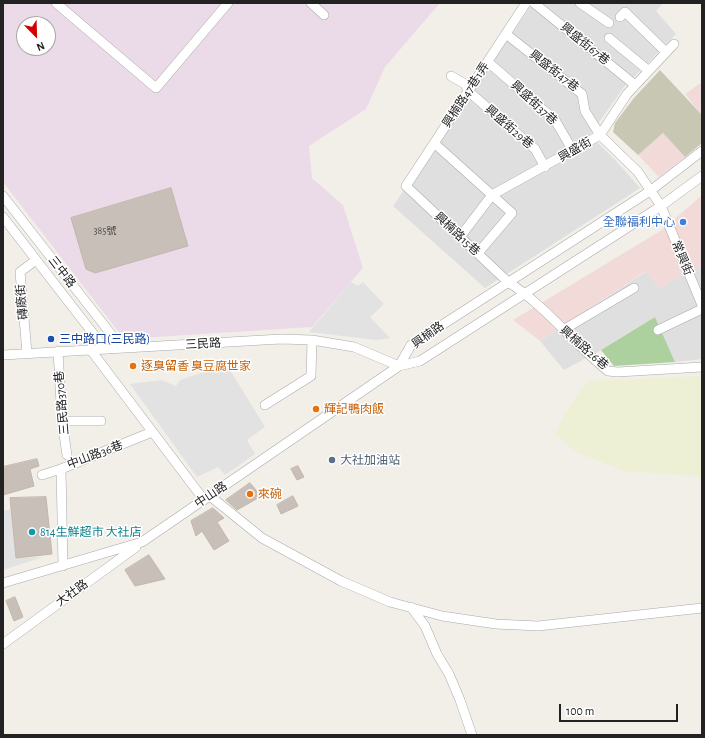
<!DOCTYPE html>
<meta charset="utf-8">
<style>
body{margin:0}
#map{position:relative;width:705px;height:738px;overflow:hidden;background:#f2efe9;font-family:"Alegreya Sans",sans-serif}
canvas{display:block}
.frame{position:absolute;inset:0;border:4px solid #222;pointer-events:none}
.north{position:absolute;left:16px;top:16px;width:40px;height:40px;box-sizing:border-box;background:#fff;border:1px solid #a7a7a7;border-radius:50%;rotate:157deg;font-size:11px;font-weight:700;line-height:16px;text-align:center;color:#222}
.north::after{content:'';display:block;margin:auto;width:14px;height:18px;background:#d40000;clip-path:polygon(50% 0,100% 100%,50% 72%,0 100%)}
.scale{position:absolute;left:559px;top:704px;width:119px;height:18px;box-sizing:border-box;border:2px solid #222;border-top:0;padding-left:5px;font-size:12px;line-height:14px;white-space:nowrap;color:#222;-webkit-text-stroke:3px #fff;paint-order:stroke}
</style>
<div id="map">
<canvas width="705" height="738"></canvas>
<div class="frame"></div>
<div class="north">N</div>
<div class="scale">100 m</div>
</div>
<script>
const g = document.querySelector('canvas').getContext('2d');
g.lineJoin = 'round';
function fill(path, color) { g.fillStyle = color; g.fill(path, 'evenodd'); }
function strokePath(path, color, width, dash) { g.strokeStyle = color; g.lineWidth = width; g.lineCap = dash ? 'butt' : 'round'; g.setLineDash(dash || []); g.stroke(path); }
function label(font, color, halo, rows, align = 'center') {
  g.font = font + ' "Alegreya Sans","Noto Sans TC",sans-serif'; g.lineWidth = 3; g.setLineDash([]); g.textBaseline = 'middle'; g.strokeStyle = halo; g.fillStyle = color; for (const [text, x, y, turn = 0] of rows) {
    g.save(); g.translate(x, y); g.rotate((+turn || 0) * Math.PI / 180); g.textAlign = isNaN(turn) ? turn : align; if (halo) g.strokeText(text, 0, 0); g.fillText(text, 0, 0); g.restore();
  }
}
fill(new Path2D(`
 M533 3H663L656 11 676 34 624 87 590 135 616 161 640 188 485 288 393 206Z
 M702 267V359L675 362 655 317 601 350 564 370 540 341 647 271 660 289 680 276Z`), '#e0dfdf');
fill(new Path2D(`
 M702 82V115L685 94Z
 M663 133 685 157 659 177 638 155Z
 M702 195V267L680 276 660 289 646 271 540 341 513 320 662 230Z`), '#f2dad9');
fill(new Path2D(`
 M3 3H440L385 67 366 109 309 146 312 178 343 205 363 268 312 327 124 339 3 182ZM24 24H48V48H24Z`), '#ebdbe8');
fill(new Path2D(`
 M660 70 702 115V143L685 157 663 133 638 155 613 132 615 123 634 98Z`), '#c7c7b4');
fill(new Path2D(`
 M702 376V477L624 471 576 452 555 434 564 415 587 381Z`), '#eef0d5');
fill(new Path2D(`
 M655 317 675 362 614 366 601 350Z`), '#add19e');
fill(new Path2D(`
 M351 282 358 286 363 282 384 304 370 317 390 338 376 340 309 332Z
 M227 365 265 427 247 440 255 454 225 475 218 467 197 477 130 384 161 380 176 386 180 380Z
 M11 509 16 558 43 557 3 570V511Z`), '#e2e2e2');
const building = new Path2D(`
 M171 188 188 246 95 273 86 269 71 218Z
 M37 459 39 466 30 469 34 486 3 495V467Z
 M298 466 304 477 297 480 291 469Z
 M250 483 256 490 258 498 237 510 226 500Z
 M293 496 298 506 281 514 277 505Z
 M46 497 52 554 16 558 10 498Z
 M213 508 224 518 217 522 229 541 214 550 202 531 196 536 191 521Z
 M149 555 165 579 135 586 125 570Z
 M15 597 23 617 14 621 6 601Z`);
fill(building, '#c7bfb8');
strokePath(building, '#c4b6ab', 1);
const minor = new Path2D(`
 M56 3 156 88 228 3
 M311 3 324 15
 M526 3 406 186 508 282C546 306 573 343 608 371L618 372 702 367
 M534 3 635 85
 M580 3 609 23
 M620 17 625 12 666 52
 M506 34 582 94 585 111 600 135 638 172 661 206 702 305
 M609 38 649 71
 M488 62 555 120 573 151
 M451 76 465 84 468 91 535 149 545 167
 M434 143 512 213 478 253
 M3 196 122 348
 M3 217 105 349
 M460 237 492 195 600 135 627 94 674 44
 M563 330 634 288
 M658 330 702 309
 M90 349 204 500
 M58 351 62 421 67 455
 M27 353 20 272 36 260
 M3 355 281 339 312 340 354 347 399 366
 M399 366 411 345 650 191 702 151
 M265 405 311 376 312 340
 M62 421H101
 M42 475 61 469
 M210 496 262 538 341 581 390 602 442 616 496 624 538 626 702 608
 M63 566 61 469 152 432
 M3 583 142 542 399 366 420 361 661 206 702 176
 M411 607 425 626 437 654 449 674 460 700 472 735
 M3 644 136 547`);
strokePath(minor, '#a9a9a9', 10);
strokePath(minor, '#fff', 9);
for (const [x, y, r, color] of [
 [683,222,4,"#3f7fe0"],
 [51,339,4,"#1a4fb4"],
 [133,366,4,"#e8710a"],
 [316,409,4,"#e8710a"],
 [332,460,4,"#5c6f8a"],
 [250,494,4,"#e8710a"],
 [32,532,4,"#0f9aa8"]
]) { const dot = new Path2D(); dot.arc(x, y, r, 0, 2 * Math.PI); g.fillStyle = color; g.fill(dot); strokePath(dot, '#fff', 1.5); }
label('10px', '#4b4948', null, [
 ["385號",105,231]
]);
label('12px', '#222', '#fff', [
 ["興盛街67巷",585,44,39],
 ["興盛街47巷",554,71,38],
 ["興楠路47巷1弄",466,95,-57],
 ["興盛街37巷",534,103,43],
 ["興盛街29巷",509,127,41],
 ["興盛街",575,150,-30],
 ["興楠路15巷",457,234,43],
 ["常興街",682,258,67],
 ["三中路",62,272,52],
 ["磚廠街",22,302,-95],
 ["興楠路",428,335,-36],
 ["三民路",203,344,-3],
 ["興楠路26巷",584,348,41],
 ["三民路370巷",62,403,-95],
 ["中山路36巷",95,455,-21],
 ["中山路",211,495,-34],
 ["大社路",72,593,-36]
]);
label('12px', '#366cbe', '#fff', [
 ["全聯福利中心",675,222]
], 'right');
label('12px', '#164399', '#fff', [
 ["三中路口(三民路)",59,339]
], 'left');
label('12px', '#c56008', '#fff', [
 ["逐臭留香 臭豆腐世家",141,366],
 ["輝記鴨肉飯",324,409],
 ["來碗",258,494]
], 'left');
label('12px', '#4e5e75', '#fff', [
 ["大社加油站",340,460]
], 'left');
label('12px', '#0d838f', '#fff', [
 ["814生鮮超市 大社店",40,532]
], 'left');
</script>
